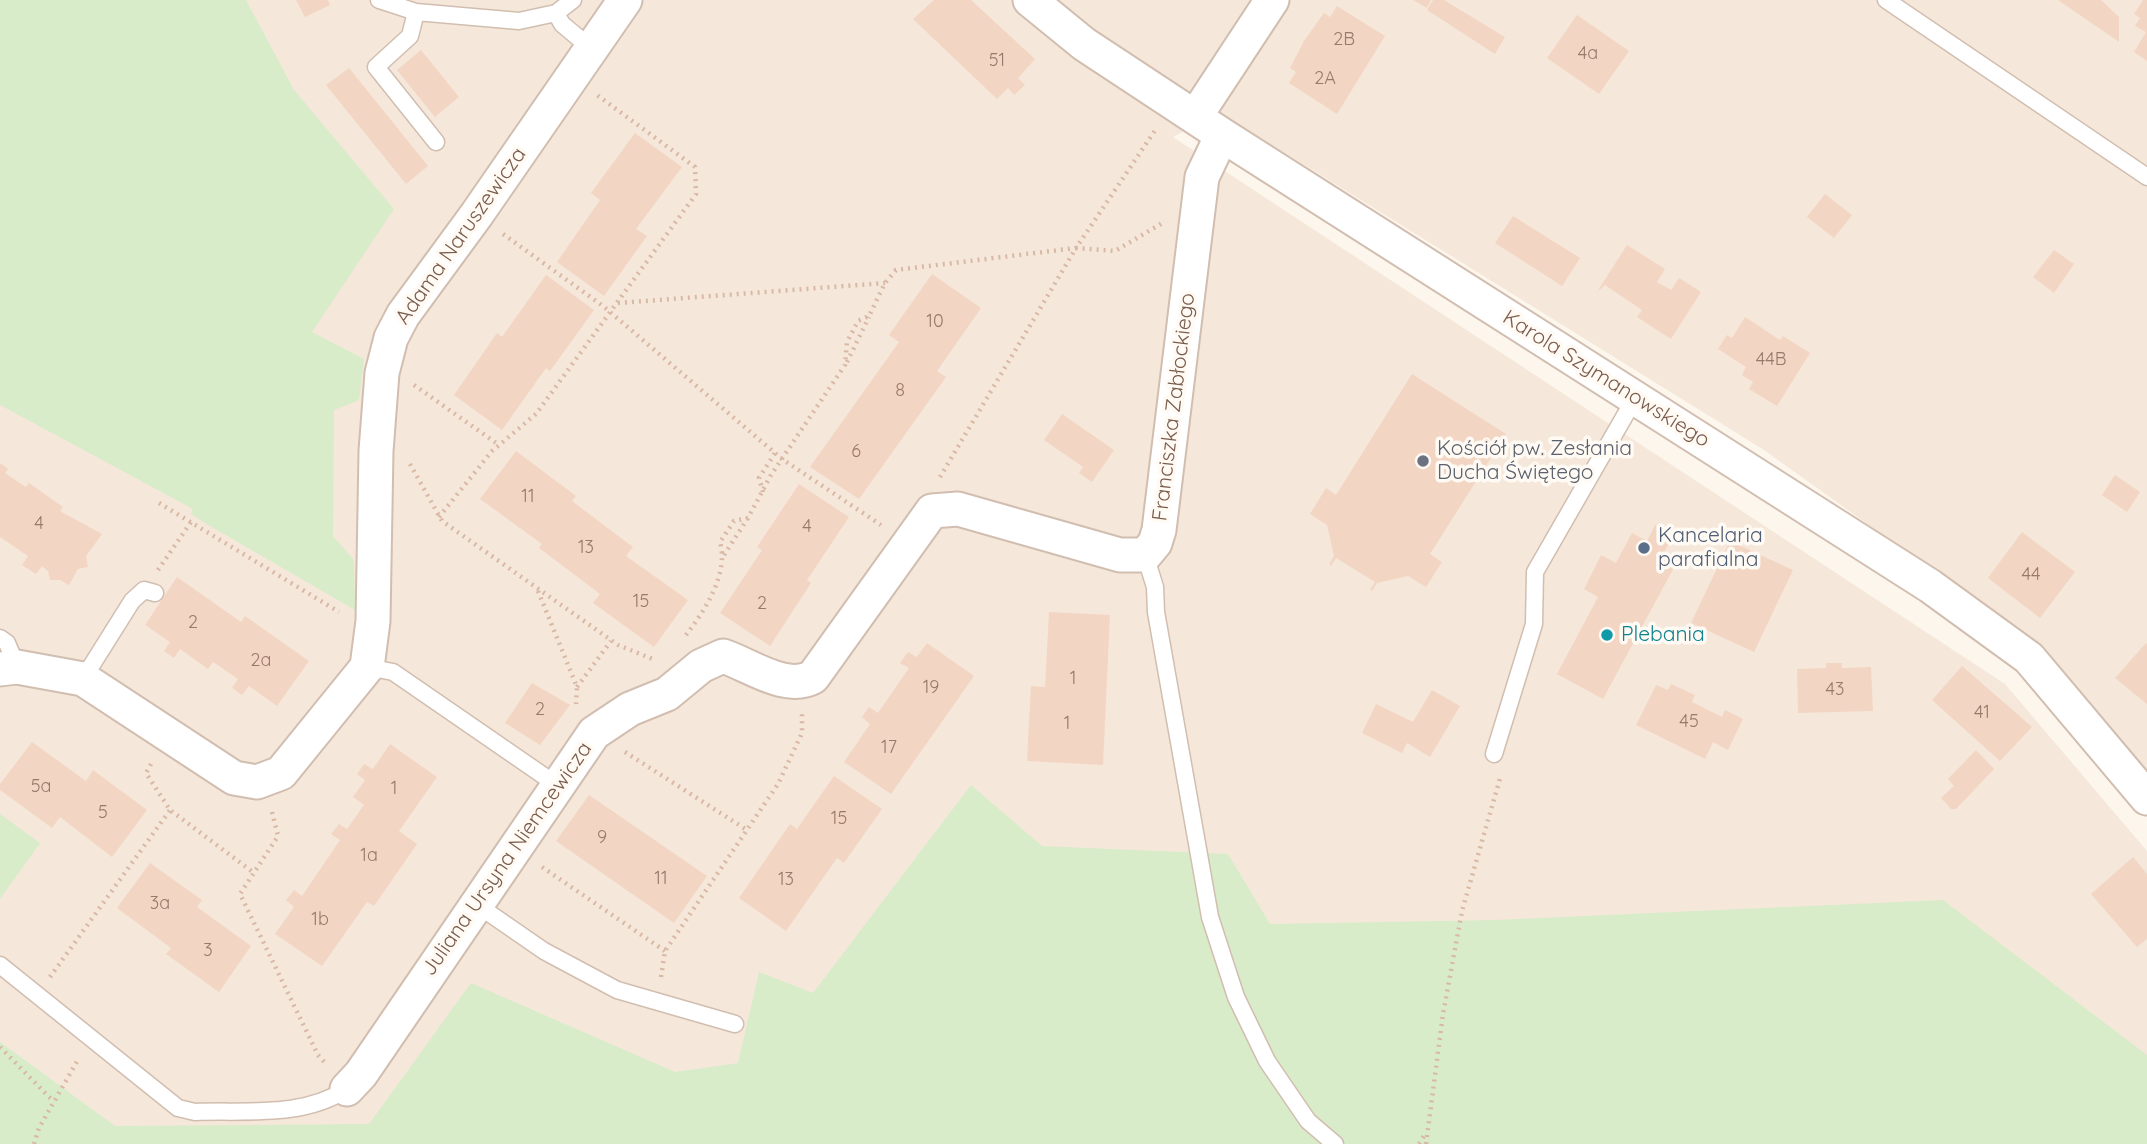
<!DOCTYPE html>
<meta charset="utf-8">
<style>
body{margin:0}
canvas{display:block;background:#fdf6ec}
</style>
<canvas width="2147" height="1144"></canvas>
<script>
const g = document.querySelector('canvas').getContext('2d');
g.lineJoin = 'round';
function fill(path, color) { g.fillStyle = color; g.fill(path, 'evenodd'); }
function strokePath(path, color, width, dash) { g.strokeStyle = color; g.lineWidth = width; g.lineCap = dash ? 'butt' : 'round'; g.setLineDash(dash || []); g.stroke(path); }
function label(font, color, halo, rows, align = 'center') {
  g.font = font + ' Quicksand,sans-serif'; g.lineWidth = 7; g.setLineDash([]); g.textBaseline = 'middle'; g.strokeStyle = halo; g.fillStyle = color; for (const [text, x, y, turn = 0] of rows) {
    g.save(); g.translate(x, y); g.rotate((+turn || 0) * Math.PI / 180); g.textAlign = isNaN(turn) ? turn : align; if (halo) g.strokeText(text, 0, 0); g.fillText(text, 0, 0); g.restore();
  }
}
fill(new Path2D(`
 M0 0H2147V777L2042 649 1764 450 1219 112 1173 137 2005 684 2147 851V1144H0Z`), '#f5e8da');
fill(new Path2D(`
 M0 0H246L294 90 394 209 312 332 364 359 359 400 334 410 333 536 354 560 355 610 205 523 191 514 193 509 0 405Z
 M971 785 1042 846 1228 854 1270 924 1495 920 1943 900 2147 1055V1144H0V1042L115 1126 369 1124 471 983 675 1072 738 1063 759 972 813 993Z
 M0 814 40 843 0 899Z`), '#d8ecc9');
fill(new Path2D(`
 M296 0H328L330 5 305 17Z
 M934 0H971L1035 59 1018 78 1025 85 1014 95 1008 88 997 99 913 19Z
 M1413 0H1431L1427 8Z
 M1433 0H1444L1505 37 1495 54 1427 10Z
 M2058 0H2101L2119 17V42Z
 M2143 0H2147V61L2134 52 2146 32 2135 26 2140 18 2134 14Z
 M1337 6 1385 36 1337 114 1289 83 1296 72 1290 68 1304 41 1324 13 1330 17Z
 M1577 15 1629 51 1599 94 1547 58Z
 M421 50 459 97 435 117 397 70Z
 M349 68 428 166 406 184 326 85Z
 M635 133 682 167 636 229 647 236 604 296 557 262 600 200 591 193Z
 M1825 194 1852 215 1834 238 1807 217Z
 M1513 216 1580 258 1562 286 1495 243Z
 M1627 245 1665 269 1657 282 1671 290 1679 278 1701 292 1671 339 1637 317 1642 310 1605 285 1597 292Z
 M2054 250 2074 264 2054 293 2033 277Z
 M932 274 981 308 937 371 946 377 859 499 810 467 899 342 889 335Z
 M546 275 594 310 550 371 546 368 502 430 454 395 497 333 502 337Z
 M1745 317 1780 340 1783 336 1810 353 1777 406 1749 389 1753 382 1742 375 1746 367 1718 349 1727 335 1732 338Z
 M1412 374 1506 434 1430 554 1442 562 1426 587 1408 576 1377 583 1372 591 1370 590 1375 582 1336 558 1331 566 1329 564 1334 556 1327 525 1310 514 1326 488 1336 495Z
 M1062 414 1114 450 1092 482 1079 473 1083 467 1044 440Z
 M516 451 576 496 572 501 633 547 626 556 688 600 654 647 593 603 600 594 539 548 542 544 480 499Z
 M0 463 8 469 5 473 26 487 29 483 63 507 60 511 102 534 86 556 88 567 78 569 69 585 60 580H50L48 571 42 566 36 574 22 565 28 556 0 537Z
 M2115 475 2140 492 2127 512 2102 495Z
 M799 484 849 517 807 580 811 583 770 646 720 613 762 550 757 547Z
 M1655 525 1673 535 1665 551 1679 558 1603 699 1557 674 1598 597 1584 589 1601 555 1616 563 1632 533 1647 541Z
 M2022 532 2075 572 2040 618 1988 578Z
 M1730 541 1793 570 1754 652 1691 623Z
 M177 577 241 622 245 616 309 661 277 706 249 686 242 695 232 688 238 679 213 662 208 669 180 649 174 658 164 651 170 642 145 625Z
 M1049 612 1110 615 1103 765 1027 761 1031 686 1045 687Z
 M927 643 974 676 891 794 844 762 870 724 862 717 869 707 878 713 909 668 900 663 908 652 917 657Z
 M2146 643 2147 644V704L2115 678Z
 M1826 663H1842V668L1871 667 1873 711 1798 713 1797 669 1826 668Z
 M1962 666 2032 727 2000 761 1932 700Z
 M532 683 570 705 540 745 505 723Z
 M1671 684 1695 695 1692 702 1722 717 1725 710 1743 719 1728 750 1713 742 1705 759 1636 725 1656 685 1668 690Z
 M1432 690 1460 706 1430 757 1407 743 1402 753 1362 733 1376 704 1413 722Z
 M32 742 86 781 93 770 147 810 112 857 60 817 52 828 0 790V784Z
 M390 744 437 777 399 831 417 844 374 906 367 902 322 966 275 934 294 907 286 900 294 890 302 896 340 840 331 834 339 824 347 829 364 805 353 797 365 780 357 774 364 764 373 769Z
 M1976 750 1994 769 1956 809H1951L1941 798 1954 786 1948 779Z
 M834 776 882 809 844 863 837 858 786 931 739 898 790 824 797 829Z
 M589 795 707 876 674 923 556 841Z
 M2133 857 2147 874V939L2137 947 2091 894Z
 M150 863 202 900 197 907 251 946 219 992 166 954 171 948 117 908Z`), '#f3d5c3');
const lane = new Path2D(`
 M379 0 416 12 519 21 556 13 573 0
 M1886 0 2147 177
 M416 12 410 36 376 67 436 142
 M556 13 562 24 593 50
 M1145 555 1155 587 1156 612 1210 917 1236 997 1267 1061 1308 1121 1335 1144
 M0 638 7 643 17 667
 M367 667 393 672 557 785
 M83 679 132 601 144 590 155 593
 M1494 754 1534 624 1535 572 1635 398
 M476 904 544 951 617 990 735 1024
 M0 965 178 1108 195 1112C247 1110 302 1118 347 1089`);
const street = new Path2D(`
 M1030 0 1084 44 1222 135 1930 586 2029 658 2147 798
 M1195 117 1272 0
 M0 669 17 667 83 679 234 778 257 782 281 773 367 667 373 621 376 451 382 373 391 338 403 315 477 214 625 0
 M347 1089 361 1074 594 733 630 709 667 694 701 666 723 656C750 665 786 692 813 677L932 511 958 509 1120 555H1145L1155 543 1159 530 1202 177 1222 135`);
strokePath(lane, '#d1beb0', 19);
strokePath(street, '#d1beb0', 37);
strokePath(new Path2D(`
 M503 234 603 306 782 459 881 525
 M618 303 885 283
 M847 362 869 317
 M414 385 499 445
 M410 464 442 521 618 645 655 660
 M940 477 1076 248 1115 251 1164 222
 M763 492 759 478 775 453
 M159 503 339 612
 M439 517 492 451 536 414 696 194 695 167 597 95
 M724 555 748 518
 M158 570 191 522
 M538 591 577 687 576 704
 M686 635C705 610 729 574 720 542L734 521 748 518 771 475 845 365 847 342 858 321 869 316 885 283 896 270 1076 248 1156 129
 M577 687 611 641
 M625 752 747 830
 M151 764 146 773 170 810 254 873
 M272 812 278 836 240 894 318 1055 326 1064
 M542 867 665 951
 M50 977 170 810
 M661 977 665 951 778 784 802 733V712
 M0 1047 54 1102
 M34 1144 39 1128 79 1058
 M1419 1144 1425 1134
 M1426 1144 1443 1014 1462 911 1501 775`), '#d9b8a5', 4.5, [2, 5]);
strokePath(lane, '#fff', 16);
strokePath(street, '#fff', 33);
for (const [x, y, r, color] of [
 [1423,461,7,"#6b7280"],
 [1644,548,7,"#5c6f8a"],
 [1607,635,7,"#0f9aa8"]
]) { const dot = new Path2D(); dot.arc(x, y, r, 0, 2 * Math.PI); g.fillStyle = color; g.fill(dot); strokePath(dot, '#fffaf3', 2.5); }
label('18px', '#987a6a', null, [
 ["2B",1344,40],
 ["4a",1588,54],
 ["51",997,61],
 ["2A",1325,79],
 ["10",935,322],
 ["44B",1771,360],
 ["8",900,391],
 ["6",856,452],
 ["11",528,497],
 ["4",39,524],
 ["4",807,527],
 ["13",586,548],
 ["44",2031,575],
 ["15",641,602],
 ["2",762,604],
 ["2",193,623],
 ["2a",261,661],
 ["1",1073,679],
 ["19",931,688],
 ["43",1835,690],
 ["2",540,710],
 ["41",1982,713],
 ["45",1689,722],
 ["1",1067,724],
 ["17",889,748],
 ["5a",41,787],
 ["1",394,789],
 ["5",103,813],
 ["15",839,819],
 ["9",602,838],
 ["1a",369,856],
 ["11",661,879],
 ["13",786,880],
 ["3a",160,904],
 ["1b",320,920],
 ["3",208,951]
]);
label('21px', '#7a5c4d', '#fffaf3', [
 ["Adama Naruszewicza",461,236,-55],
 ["Karola Szymanowskiego",1606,379,32],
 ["Franciszka Zabłockiego",1174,407,-83],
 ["Juliana Ursyna Niemcewicza",507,859,-55]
]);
label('21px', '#5b616d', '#fffaf3', [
 ["Kościół pw. Zesłania",1437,449],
 ["Ducha Świętego",1437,473]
], 'left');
label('21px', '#4e5e75', '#fffaf3', [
 ["Kancelaria",1658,536],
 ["parafialna",1658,560]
], 'left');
label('21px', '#0d838f', '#fffaf3', [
 ["Plebania",1621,635]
], 'left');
</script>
